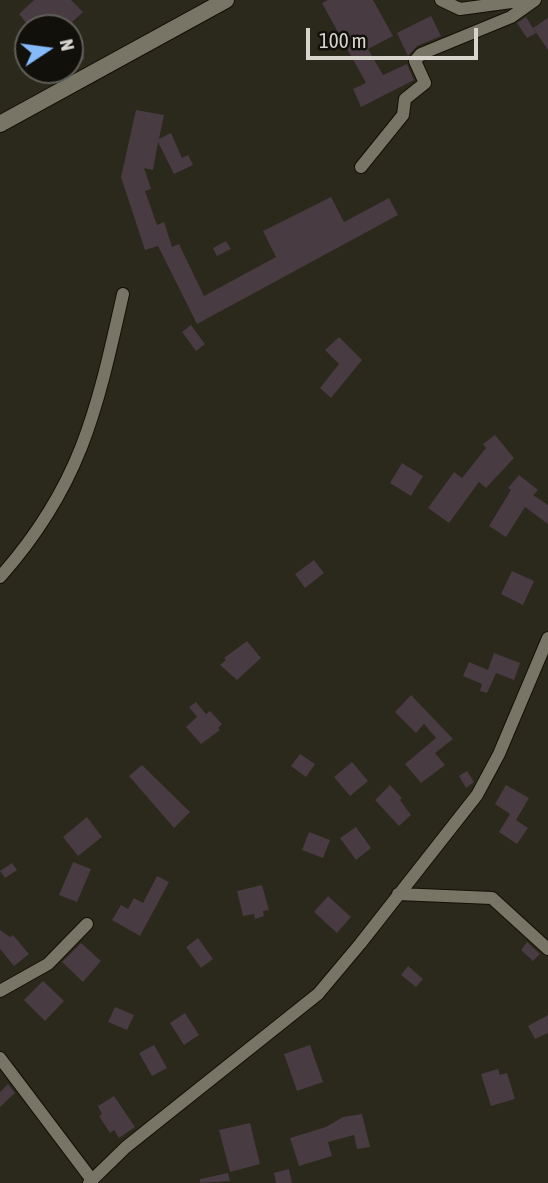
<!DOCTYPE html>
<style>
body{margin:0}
#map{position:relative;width:548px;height:1183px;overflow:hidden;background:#2b281c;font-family:"Asap Condensed",sans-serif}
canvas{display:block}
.north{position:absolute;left:14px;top:14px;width:70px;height:70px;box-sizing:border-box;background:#12100b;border:2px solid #605e58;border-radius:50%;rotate:77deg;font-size:19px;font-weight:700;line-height:28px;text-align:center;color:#d6d4cc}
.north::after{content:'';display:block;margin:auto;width:24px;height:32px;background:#85bbfb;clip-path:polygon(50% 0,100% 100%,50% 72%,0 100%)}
.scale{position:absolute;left:306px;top:28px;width:172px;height:32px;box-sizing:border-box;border:4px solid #d6d4cc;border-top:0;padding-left:9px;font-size:21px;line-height:24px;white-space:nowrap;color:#d6d4cc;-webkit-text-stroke:5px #12100b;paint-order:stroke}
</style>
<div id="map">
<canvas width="548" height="1183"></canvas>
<div class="north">N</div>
<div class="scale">100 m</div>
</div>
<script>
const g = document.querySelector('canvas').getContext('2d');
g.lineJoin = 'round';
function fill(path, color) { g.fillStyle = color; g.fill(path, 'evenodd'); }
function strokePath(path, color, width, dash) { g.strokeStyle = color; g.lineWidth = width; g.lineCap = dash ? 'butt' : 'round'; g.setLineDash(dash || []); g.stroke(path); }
fill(new Path2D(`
 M34 0H71L83 12 70 24 62 16 50 28 36 17 28 25 19 14Z
 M328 0H373L393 36 368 49 383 75 407 64 414 80 361 107 353 89 366 83 322 3Z
 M431 16 441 36 417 46 408 56 397 33Z
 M526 17 536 33 527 38 517 23Z
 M548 18V50L533 28Z
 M70 38 85 58 77 65 70 56Z
 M136 110 164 115 159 139 171 133 182 158 188 155 193 165 174 174 158 142 153 170 144 168 151 189 145 191 157 225 164 222 172 247 179 244 204 296 276 257 263 231 331 197 344 222 389 198 398 215 197 324 158 246 145 250 121 177Z
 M226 241 231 249 217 256 213 248Z
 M191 325 205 344 196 351 182 332Z
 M339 337 362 360 331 398 320 388 339 364 325 350Z
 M495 435 514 458 486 488 479 482 449 523 428 508 454 472 462 478 486 448 483 444Z
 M402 463 423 476 411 496 390 483Z
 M519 475 538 490 533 495 548 505V524L525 507 506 537 489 526 511 490 508 488Z
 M314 560 324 573 305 588 295 574Z
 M512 571 534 581 523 605 501 594Z
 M247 641 261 658 237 680 220 665 226 660 224 658Z
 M494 653 520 663 514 680 496 673 487 693 480 691 482 684 463 676 469 662 488 670Z
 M411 695 453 739 435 753 445 765 421 783 405 764 436 738 424 724 416 733 395 712Z
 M196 702 206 714 210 711 222 724 218 728 220 730 201 744 186 727 197 717 189 707Z
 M300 754 315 764 306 777 291 766Z
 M352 762 368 781 350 796 334 777Z
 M142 765 190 812 174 828 129 776Z
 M467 771 474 782 466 788 459 776Z
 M390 785 402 798 400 800 411 815 399 826 375 800Z
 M506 785 529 798 516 820 528 828 517 844 499 832 510 814 495 804Z
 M87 817 102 837 78 856 63 837Z
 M356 827 371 848 356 860 340 838Z
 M309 832 330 840 323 858 302 850Z
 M73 862 91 869 77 902 59 895Z
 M12 863 17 870 5 878 0 871Z
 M157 876 169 882 140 936 112 920 121 905 128 909 134 898 143 903Z
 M262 885 269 910 263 911 264 916 255 919 254 914 243 916 237 891Z
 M328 896 351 917 337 933 314 912Z
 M0 930 10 937 13 935 29 954 14 966 0 949Z
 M198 938 213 959 201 968 186 947Z
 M527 942 540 954 533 961 521 950Z
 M81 943 101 961 83 982 62 962Z
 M408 966 423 979 416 987 401 975Z
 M43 981 64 1001 45 1021 24 1000Z
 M115 1007 134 1015 127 1030 108 1022Z
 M185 1013 199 1035 184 1045 170 1023Z
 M548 1015V1033L535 1039 528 1026Z
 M154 1045 167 1068 152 1076 139 1053Z
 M310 1045 323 1082 297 1091 284 1054Z
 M498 1069 500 1075 507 1073 515 1099 491 1106 481 1074Z
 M8 1084 15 1093 0 1107V1092Z
 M114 1096 135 1127 119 1138 114 1130 110 1133 99 1116 102 1114 98 1106Z
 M362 1114 370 1147 357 1149 354 1135 328 1142 332 1156 299 1166 290 1138 326 1127 343 1117Z
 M250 1123 260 1164 230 1172 219 1130Z
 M289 1169 292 1183H276L274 1173Z
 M228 1173 230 1181 200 1183V1179Z`), '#483b41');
const minor = new Path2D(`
 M441 0 460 9 526 0
 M361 167 403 115 405 99 425 83 415 61 421 54 511 17 535 0
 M0 577C81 486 97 410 123 294
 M398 894 492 898 548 949
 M0 991 48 964 87 924
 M0 1058 92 1180
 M89 1183 126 1147 318 994 360 944 477 795 499 754 548 638`);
const secondary = new Path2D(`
 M0 124 226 0`);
strokePath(minor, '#131006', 14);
strokePath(secondary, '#131006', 18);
strokePath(minor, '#787567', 12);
strokePath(secondary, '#787567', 16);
</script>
